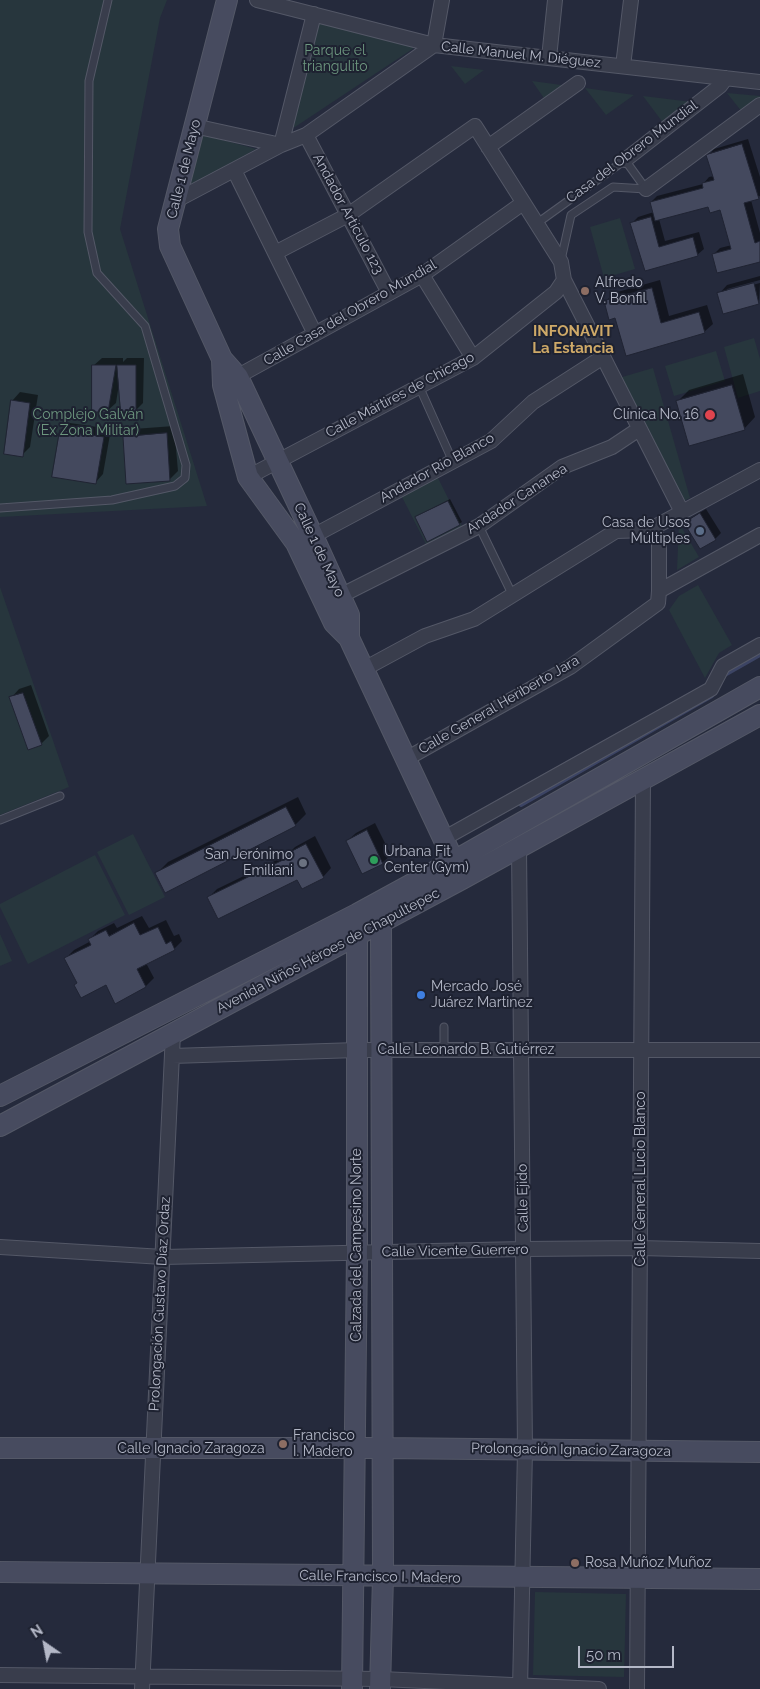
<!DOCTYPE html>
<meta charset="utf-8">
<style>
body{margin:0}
#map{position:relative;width:760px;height:1689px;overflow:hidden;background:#252a3c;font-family:Raleway,sans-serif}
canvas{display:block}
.north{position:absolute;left:20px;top:1619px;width:50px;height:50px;-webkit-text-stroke:4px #1e2231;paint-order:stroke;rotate:327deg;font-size:14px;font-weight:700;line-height:20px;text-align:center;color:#b4b8c7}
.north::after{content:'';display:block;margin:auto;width:18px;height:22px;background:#b4b8c7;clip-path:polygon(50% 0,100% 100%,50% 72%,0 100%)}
.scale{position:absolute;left:578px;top:1646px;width:96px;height:22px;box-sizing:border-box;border:2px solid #b4b8c7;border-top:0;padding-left:6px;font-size:15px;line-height:18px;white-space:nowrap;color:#b4b8c7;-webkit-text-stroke:4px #1e2231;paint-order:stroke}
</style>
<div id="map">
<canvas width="760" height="1689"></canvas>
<div class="north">N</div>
<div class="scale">50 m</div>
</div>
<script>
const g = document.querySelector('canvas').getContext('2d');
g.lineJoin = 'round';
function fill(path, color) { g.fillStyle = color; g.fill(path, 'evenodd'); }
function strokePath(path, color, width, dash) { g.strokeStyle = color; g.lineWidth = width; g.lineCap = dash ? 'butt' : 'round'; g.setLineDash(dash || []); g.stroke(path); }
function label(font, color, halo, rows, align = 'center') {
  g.font = font + ' Raleway,sans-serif'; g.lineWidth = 4; g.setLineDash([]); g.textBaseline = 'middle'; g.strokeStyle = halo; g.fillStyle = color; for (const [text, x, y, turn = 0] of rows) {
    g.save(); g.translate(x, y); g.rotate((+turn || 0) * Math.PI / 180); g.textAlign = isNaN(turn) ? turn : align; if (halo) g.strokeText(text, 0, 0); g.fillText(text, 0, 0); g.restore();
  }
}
fill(new Path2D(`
 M0 0H167L160 18 120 229 207 506 0 517Z
 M310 18 417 46 295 127H282Z
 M451 66 484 70 465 84Z
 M532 81 569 86 546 101Z
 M585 88 634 95 606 115Z
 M727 93 760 96V98L742 112Z
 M643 96 692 102 664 124Z
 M201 134 256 149 188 187Z
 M620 218 635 269 604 278 590 227Z
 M754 338 760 359V391L738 398 724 347Z
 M716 351 725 381 674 396 665 366Z
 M653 368 690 498 682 502 619 378Z
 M437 476 463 528 427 546 401 495Z
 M679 523 699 557 677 570Z
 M698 585 732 645 719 653 705 678 669 610 679 596Z
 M0 587 69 787 0 815Z
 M133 834 165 897 129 915 97 852Z
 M95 855 125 915 28 964 0 907V904Z
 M0 934 12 961 0 966Z
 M535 1592 626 1594 624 1677 533 1675Z`), '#27363d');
fill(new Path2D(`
 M748 139 760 177V196L751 200 760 233V261L713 255 720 248 732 245 721 208 709 205 659 219 665 241 699 232 704 249 697 255 646 269 632 223 638 217 654 212 651 202 657 196 703 184 709 177 714 176 708 156 714 149Z
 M760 276V282V280L727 289V292L760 283 759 302 724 312 719 294 727 285Z
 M660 280 669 316 707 305 713 324 704 332 616 317 606 301 614 293Z
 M102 358H123V362L127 358H144L143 403 135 411 119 384 116 403 107 411 93 366Z
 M743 374 755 417 744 429 678 401 689 390Z
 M20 392 38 395 30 447 22 455 12 401Z
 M70 423 111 429 103 474 95 483 61 431Z
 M174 426 178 471 170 479 124 438 133 429Z
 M450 499 462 522 459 524 416 517Z
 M706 509 721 533 715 539 700 548 686 523 691 518Z
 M31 685 49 736 41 744 11 698 19 689Z
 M298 797 306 814 295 825 157 873 168 862Z
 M375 823 391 855 382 863 363 873 347 841 356 833Z
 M315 836 331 868 323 877 298 878 208 898 217 889 287 855 295 847Z
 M142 916 149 928 166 920 174 936 179 934 182 941 174 949 146 963 154 978 146 986 78 982 66 958 74 950 91 941 90 939 98 931 114 923 117 928Z`), '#0007');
strokePath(new Path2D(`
 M723 676 760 655
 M521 805 712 696 714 693`), '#3c4464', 4);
const building = new Path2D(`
 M742 144 759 199 744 203 755 243 760 241V262L717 273 712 254 731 249 720 210 710 213 708 207 655 221 650 202 703 188 702 183 714 180 706 155Z
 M651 217 659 247 693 237 698 256 645 271 630 223Z
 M754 283 759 304 723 314 717 293Z
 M652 288 661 323 699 312 705 333 626 356 615 318 609 320 604 301Z
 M92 365H116L108 412H92Z
 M117 365H136V413H121Z
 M732 385 745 430 689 446 676 401Z
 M11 400 30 403 23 457 4 454Z
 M60 430 104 437 96 484 52 477Z
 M167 433 170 481 126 484 123 437Z
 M448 501 460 525 427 542 415 517Z
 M700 513 716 540 700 549 684 523Z
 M23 693 42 745 28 750 9 697Z
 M286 807 296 826 165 893 155 873Z
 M367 830 383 864 362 874 346 841Z
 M306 844 324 878 302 889 297 880 218 919 207 897 287 858 285 855Z
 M134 923 140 935 158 927 166 944 171 941 175 950 137 969 146 987 115 1004 106 985 81 998 74 985 77 983 64 958 91 945 88 939 106 930 109 936Z`);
fill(building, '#44495e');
strokePath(building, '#202433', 1);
const lane = new Path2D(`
 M536 224 625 160 646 189
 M561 260 571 215 613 187 646 189
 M419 386 453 462
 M0 508 112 500 175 486 185 478 186 465 145 326 97 273 88 232 89 81 108 0
 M479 526 513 596
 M0 820 60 796
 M444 1050V1027`);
const street = new Path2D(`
 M257 0 434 45 442 0
 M549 58 555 0
 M623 66 631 0
 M194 126 281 145 314 14
 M306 135 389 293
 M488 147 578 83
 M625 160 720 86 726 78
 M234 170 315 334
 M646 189 760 105
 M175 201 281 145 306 135 434 45 760 82
 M275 253 348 215 475 126 561 262 564 280 682 512
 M422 275 473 358
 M231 380 422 275 523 203
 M248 477 473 358 556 292 564 280
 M649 530 659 539V591
 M313 536 491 441 533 402 603 357
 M340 596 479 526 562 467 612 447 639 429
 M364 669 425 636 474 619 616 531 649 530 760 470
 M406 759 570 667 658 603 659 591 760 535
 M443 839 711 689 723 666 760 645
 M519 848 525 1450 520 1689
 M172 1056 357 1050H760
 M0 1247 163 1257 523 1249 640 1248 760 1251
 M0 1675 381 1679 599 1689
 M142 1689 173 1033
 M637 1689 643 779`);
const secondary = new Path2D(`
 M227 0 168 229 170 246 222 359 238 377 313 536 349 615V638
 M222 359 223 385 248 477 296 543 334 623 349 638 459 872
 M0 1096 357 914 454 861 760 687
 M0 1126 462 879 760 715
 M0 1448H382L760 1452
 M0 1572 760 1579
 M352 1689 357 1252V924
 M380 1689 383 1577 381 922`);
strokePath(lane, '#545867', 9);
strokePath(street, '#545867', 16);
strokePath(secondary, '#545867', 22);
strokePath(lane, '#393d4c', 7);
strokePath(street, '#393d4c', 14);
strokePath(secondary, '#474b5f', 20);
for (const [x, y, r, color] of [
 [585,291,5,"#8d6e63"],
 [710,415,6,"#e0444e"],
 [700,531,5,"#5c6f8a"],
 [374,860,5,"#2e9e5b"],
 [303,863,5,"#6b7280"],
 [421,995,5,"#3f7fe0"],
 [283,1444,5,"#8d6e63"],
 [575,1563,5,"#8d6e63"]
]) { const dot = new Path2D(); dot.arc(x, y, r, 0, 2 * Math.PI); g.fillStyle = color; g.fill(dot); strokePath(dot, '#1e2231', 2); }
label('14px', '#6d977f', '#1e2231', [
 ["Parque el",335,51],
 ["triangulito",335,67],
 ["Complejo Galván",88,415],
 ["(Ex Zona Militar)",88,431]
]);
label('14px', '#b4b8c7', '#1e2231', [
 ["Calle Manuel M. Diéguez",521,55,6],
 ["Casa del Obrero Mundial",632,152,-37],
 ["Calle 1 de Mayo",184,169,-76],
 ["Andador Artículo 123",348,214,62],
 ["Calle Casa del Obrero Mundial",350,313,-30],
 ["Calle Mártires de Chicago",400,395,-28],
 ["Andador Río Blanco",437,468,-29],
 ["Andador Cananea",517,499,-33],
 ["Calle 1 de Mayo",319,550,65],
 ["Calle General Heriberto Jara",499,705,-30],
 ["Avenida Niños Héroes de Chapultepec",328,951,-28],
 ["Calle Leonardo B. Gutiérrez",466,1050],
 ["Calle General Lucio Blanco",641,1179,-90],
 ["Calle Ejido",523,1198,-91],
 ["Calzada del Campesino Norte",357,1245,-90],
 ["Calle Vicente Guerrero",455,1251,-1],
 ["Prolongación Gustavo Díaz Ordaz",160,1304,-87],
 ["Calle Ignacio Zaragoza",191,1449],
 ["Prolongación Ignacio Zaragoza",571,1450,1],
 ["Calle Francisco I. Madero",380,1577,1]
]);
label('14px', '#b4b8c7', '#1e2231', [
 ["Alfredo",595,283],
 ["V. Bonfil",595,299],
 ["Clínica No. 16",699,415,"right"],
 ["Casa de Usos",690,523,"right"],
 ["Múltiples",690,539,"right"],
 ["Urbana Fit",384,852],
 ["Center (Gym)",384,868],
 ["San Jerónimo",293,855,"right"],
 ["Emiliani",293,871,"right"],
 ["Mercado José",431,987],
 ["Juárez Martinez",431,1003],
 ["Francisco",293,1436],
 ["I. Madero",293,1452],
 ["Rosa Muñoz Muñoz",585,1563]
], 'left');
label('bold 15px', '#cea968', '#1e2231', [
 ["INFONAVIT",573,331],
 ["La Estancia",573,348]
]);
</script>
